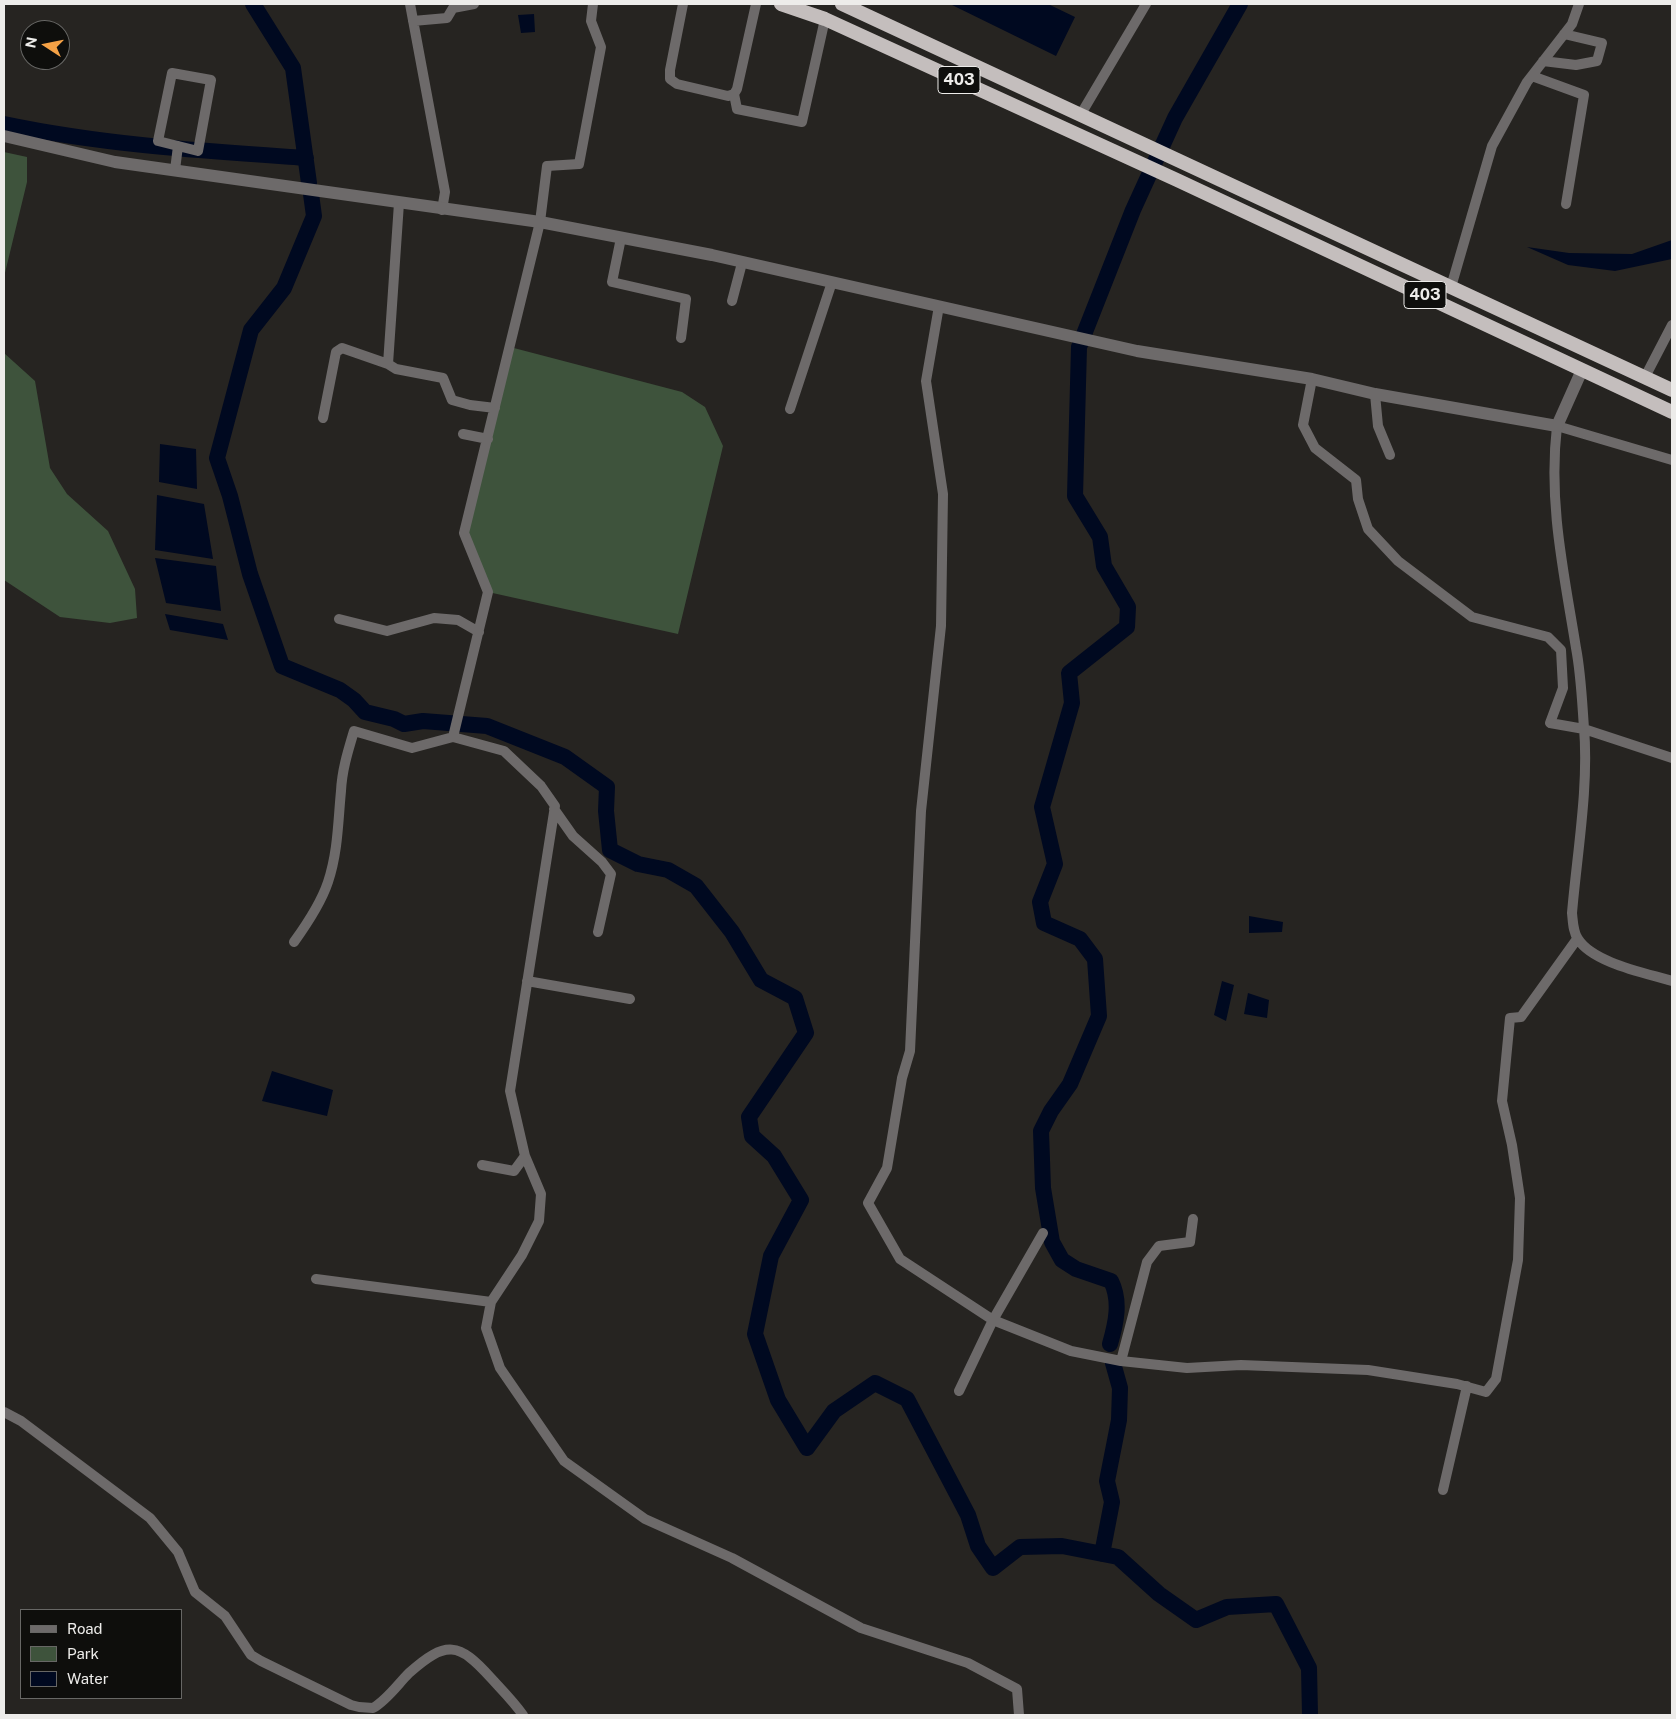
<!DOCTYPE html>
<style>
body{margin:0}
#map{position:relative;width:1676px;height:1719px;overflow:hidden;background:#262421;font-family:"Public Sans",sans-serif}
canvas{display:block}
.frame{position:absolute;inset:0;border:5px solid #edecea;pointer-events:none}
.legend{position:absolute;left:20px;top:1609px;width:162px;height:90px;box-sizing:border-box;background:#0e0e0c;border:1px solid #676765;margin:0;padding:6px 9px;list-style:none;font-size:15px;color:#edecea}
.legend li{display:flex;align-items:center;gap:10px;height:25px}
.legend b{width:25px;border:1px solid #676765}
.north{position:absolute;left:20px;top:20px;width:50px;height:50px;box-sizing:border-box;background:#0e0e0c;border:1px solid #676765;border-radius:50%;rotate:281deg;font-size:14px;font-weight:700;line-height:20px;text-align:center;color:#edecea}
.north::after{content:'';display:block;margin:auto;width:18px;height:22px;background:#f6a246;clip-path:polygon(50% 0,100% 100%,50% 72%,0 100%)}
</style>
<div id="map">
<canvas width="1676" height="1719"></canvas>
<div class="frame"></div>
<ul class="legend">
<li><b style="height:6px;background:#6d6a6a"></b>Road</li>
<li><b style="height:14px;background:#3e533c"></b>Park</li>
<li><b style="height:14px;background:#000920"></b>Water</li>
</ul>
<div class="north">N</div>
</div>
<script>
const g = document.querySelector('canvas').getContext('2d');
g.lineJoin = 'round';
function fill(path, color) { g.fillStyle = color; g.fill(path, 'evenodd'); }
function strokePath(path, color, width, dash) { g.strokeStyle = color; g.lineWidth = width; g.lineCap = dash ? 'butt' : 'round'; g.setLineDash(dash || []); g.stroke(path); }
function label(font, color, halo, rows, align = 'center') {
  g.font = font + ' "Public Sans",sans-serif'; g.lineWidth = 4; g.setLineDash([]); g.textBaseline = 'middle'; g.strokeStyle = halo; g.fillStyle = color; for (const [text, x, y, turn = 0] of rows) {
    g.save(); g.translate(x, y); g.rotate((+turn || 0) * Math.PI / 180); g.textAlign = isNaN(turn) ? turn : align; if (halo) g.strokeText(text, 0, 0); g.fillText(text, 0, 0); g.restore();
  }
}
fill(new Path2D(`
 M4 152 27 157V182L4 277Z
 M510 347 682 392 705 407 723 446 678 634 488 592 464 533Z
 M4 353 35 381 50 468 67 494 108 531 135 589 137 618 110 623 60 617 4 580Z`), '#3e533c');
fill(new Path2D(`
 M950 4H1048L1075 17 1056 56Z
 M534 14 535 32 521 33 518 15Z
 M1672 240V259L1615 271 1568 265 1527 247 1569 253 1632 254Z
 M160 444 196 449 197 489 159 482Z
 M157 495 204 504 213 559 155 550Z
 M155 558 216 566 221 611 166 603Z
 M165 614 223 624 228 640 170 630Z
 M1249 916 1283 922 1282 932 1249 933Z
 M1222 981 1234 985 1226 1021 1214 1015Z
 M1248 993 1269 1000 1267 1018 1244 1014Z
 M272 1071 333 1090 327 1116 262 1101Z`), '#000920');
strokePath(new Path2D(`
 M253 4 293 68 309 183
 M4 124C104 145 204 151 306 158
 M311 194 314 216 284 288 251 330 217 458 230 496 250 574 282 666 340 690 354 700 365 712 394 719 404 724 423 721 487 726 565 757 607 787 606 811 610 850 638 864 668 870 696 886 732 932 761 980 795 998 806 1033 749 1117 752 1136 774 1156 801 1200 771 1256 755 1334 778 1400 807 1448 834 1411 875 1383 907 1399 968 1515 978 1546 993 1568 1020 1547 1062 1546 1118 1557 1159 1594 1196 1620 1227 1607 1276 1604 1309 1668 1310 1715
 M1110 1344C1116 1323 1121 1301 1111 1281L1076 1269 1062 1260 1052 1242 1043 1188 1041 1131 1051 1111 1070 1084 1099 1016 1095 959 1080 939 1044 923 1040 902 1055 864 1042 807 1072 703 1069 673 1127 627 1128 607 1104 566 1100 537 1075 496 1079 347 1133 210 1175 118 1240 4
 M1102 1554 1112 1502 1107 1481 1119 1420 1120 1388 1113 1363`), '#000920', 16);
strokePath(new Path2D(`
 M410 4 445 192 442 210
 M683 4 670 70V79L677 84 728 96 734 94 737 89 756 4
 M413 21 447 18 453 8 474 4
 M1543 61 1576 65 1597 61 1602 43 1564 34
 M172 73 211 80 198 151 158 141Z
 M1532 76 1584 95 1566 204
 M734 94 737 109 802 122 825 19
 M1081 114 1146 4
 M175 170 178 146
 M399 203 388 364 396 369 443 378 452 400 470 405 495 408
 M621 238 612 282 686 299 681 338
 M1451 287 1492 146 1527 82 1572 24 1579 4
 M732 301 742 263
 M939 306 926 381 943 494 941 626 921 811 910 1051 902 1078 887 1168 868 1203 900 1259 993 1320 1071 1351 1121 1361 1187 1368 1241 1365 1368 1370 1457 1384 1486 1392 1496 1379 1518 1260 1520 1198 1512 1145 1502 1101 1510 1018 1521 1017 1577 939
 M1645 377 1672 325
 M1312 379 1303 425 1315 448 1356 480 1358 499 1368 529 1398 561 1472 617 1548 637 1561 650 1563 688 1550 723 1584 729 1672 758
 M1375 394 1378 426 1390 455
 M790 409 832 282
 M323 418 336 352 342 348 388 364
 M463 434 488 439
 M1672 460 1557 426C1548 503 1564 573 1576 648 1581 674 1582 701 1584 728 1589 786 1577 854 1572 913 1573 922 1573 932 1578 939 1593 963 1646 973 1672 981
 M339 619 387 631 434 618 458 620 479 632
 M453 737 504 751 541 786 555 806 510 1091 525 1156 514 1171 482 1165
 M554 809 573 836 602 862 611 874 598 932
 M294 942C307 924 321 903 328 882 338 852 338 822 341 791 342 770 348 751 354 731L412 748 453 737 488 592 464 533 540 222 547 166 579 164 601 47 591 21 593 4
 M527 981 630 999
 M525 1156 541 1194 539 1221 522 1255 491 1302 486 1328 500 1368 564 1461 645 1519 732 1558 861 1628 968 1663 1017 1689 1019 1715
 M316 1279 491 1302
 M1121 1361 1147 1262 1159 1246 1190 1242 1193 1219
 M959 1391 993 1320 1043 1233
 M4 1412 21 1421 150 1518 178 1552 195 1592 225 1616 251 1655 261 1661 351 1705 359 1707 373 1708C387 1700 398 1684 409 1673 446 1640 459 1642 491 1678 502 1690 514 1702 523 1715
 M1443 1490 1467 1386`), '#6d6a6a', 10);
strokePath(new Path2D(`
 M4 136 115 162 540 222 712 255 1137 351 1312 379 1375 394 1557 426 1582 370`), '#6d6a6a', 12);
strokePath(new Path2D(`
 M781 4 825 19 1177 180 1672 412
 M842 4 1672 390`), '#c4bebd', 14);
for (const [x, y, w] of [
 [959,80,42],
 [1425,295,42]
]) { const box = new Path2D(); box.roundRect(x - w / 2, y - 13.5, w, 27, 4); g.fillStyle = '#0e0e0c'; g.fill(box); strokePath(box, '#edecea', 1); }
label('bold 16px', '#edecea', null, [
 ["403",959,80],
 ["403",1425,295]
]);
</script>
